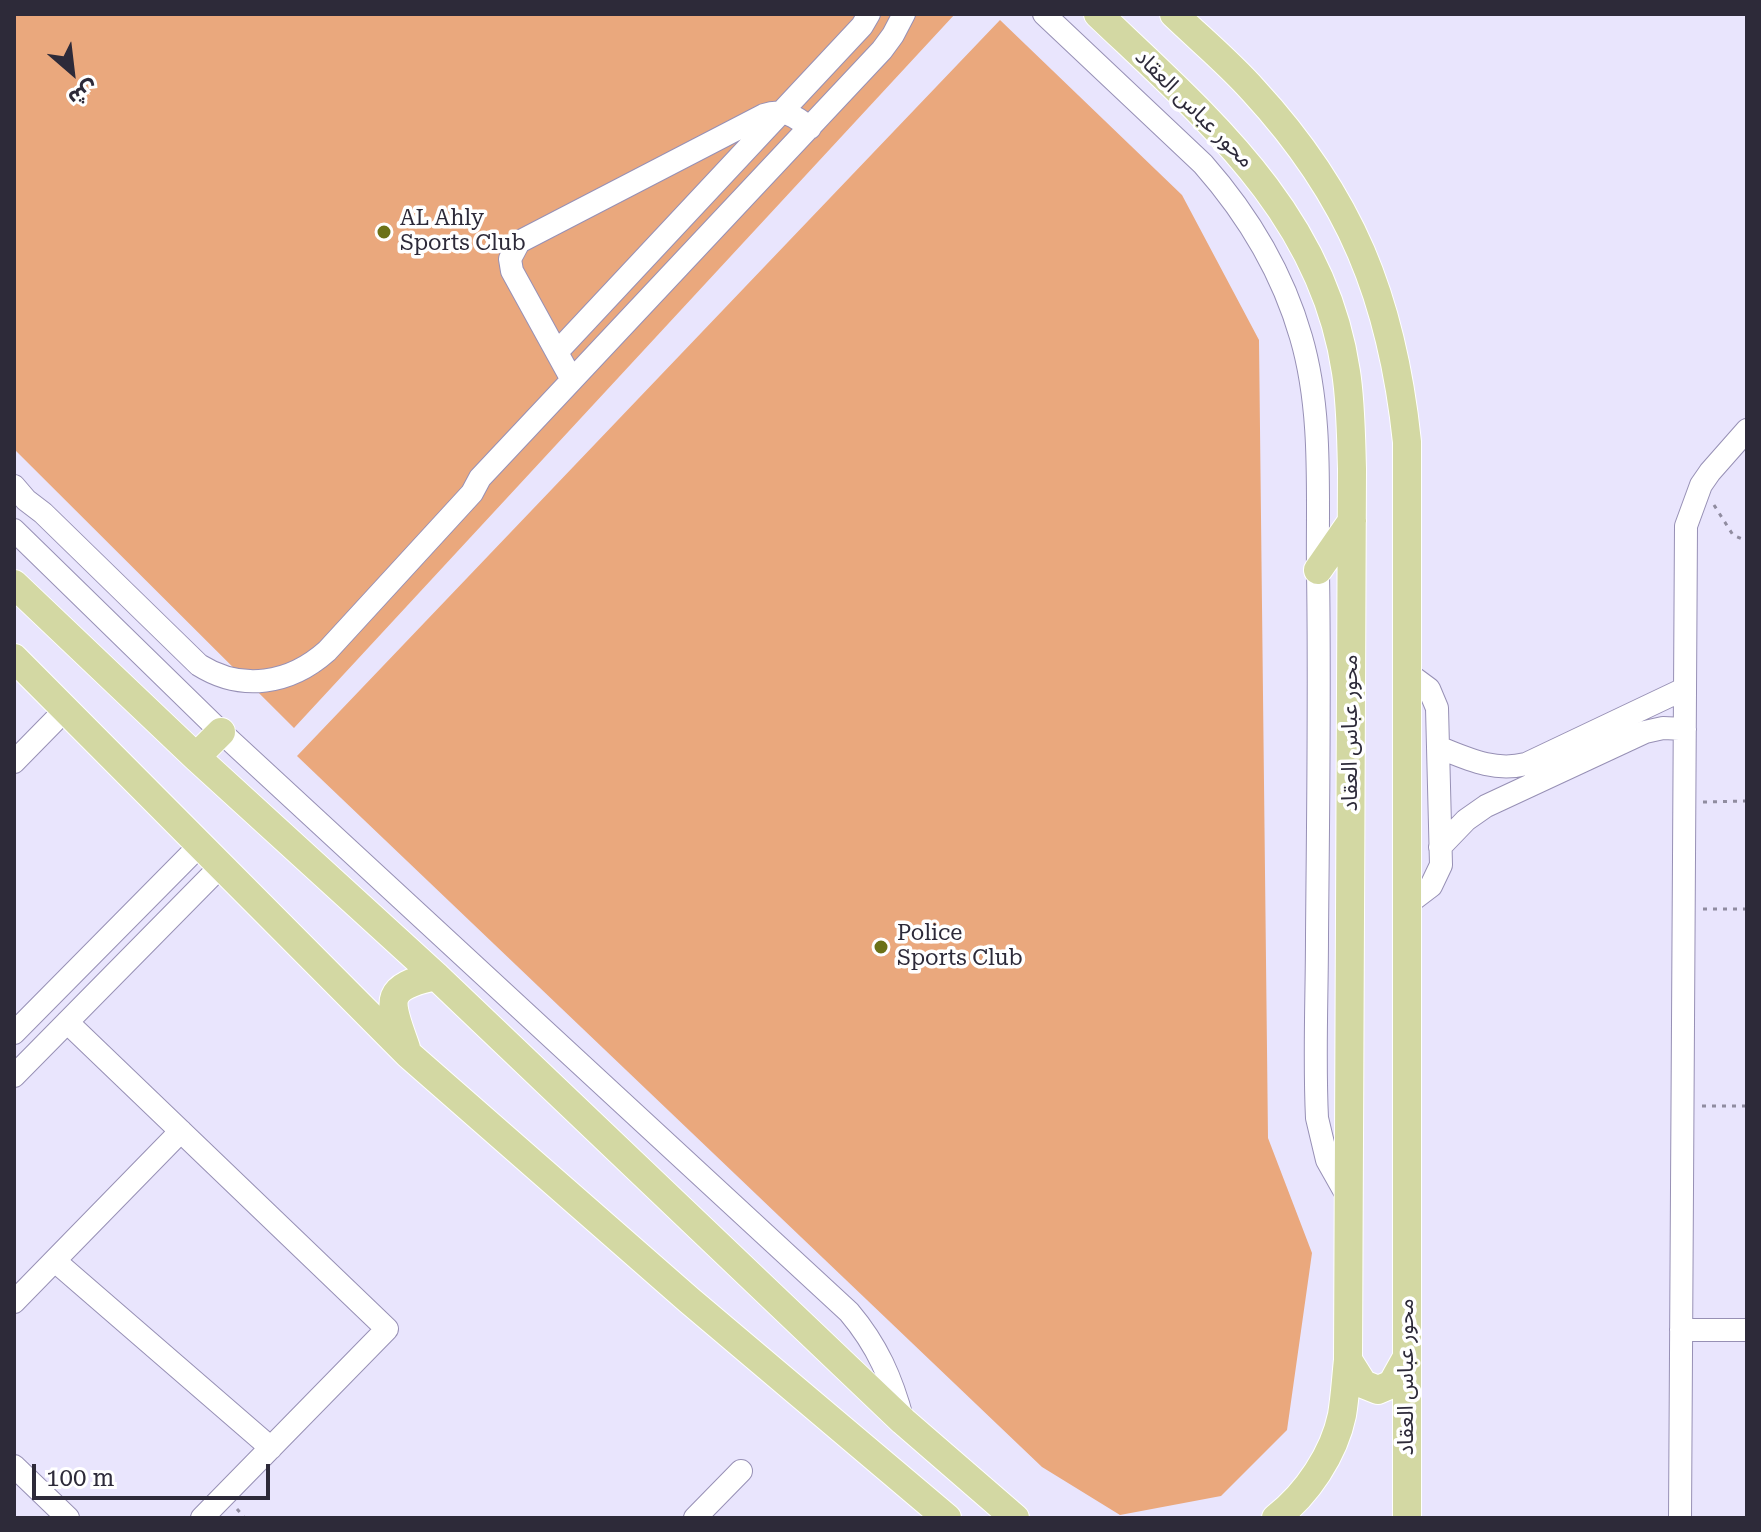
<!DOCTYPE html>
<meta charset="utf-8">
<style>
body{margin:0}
#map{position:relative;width:1761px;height:1532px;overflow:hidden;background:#e9e5fd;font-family:"Roboto Serif","Noto Sans Arabic",serif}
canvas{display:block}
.frame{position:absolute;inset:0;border:16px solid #2d2a39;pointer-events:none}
.north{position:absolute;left:32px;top:32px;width:80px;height:80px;-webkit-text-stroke:6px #fff;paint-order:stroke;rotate:152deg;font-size:22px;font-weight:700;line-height:32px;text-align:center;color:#2d2a39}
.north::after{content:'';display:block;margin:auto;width:28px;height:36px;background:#2d2a39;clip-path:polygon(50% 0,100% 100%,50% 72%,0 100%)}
.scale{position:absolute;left:32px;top:1464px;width:238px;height:36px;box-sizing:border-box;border:4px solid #2d2a39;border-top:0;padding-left:10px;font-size:24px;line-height:28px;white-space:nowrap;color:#2d2a39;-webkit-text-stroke:6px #fff;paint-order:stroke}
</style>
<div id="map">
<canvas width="1761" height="1532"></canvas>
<div class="frame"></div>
<div class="north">ش</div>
<div class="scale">100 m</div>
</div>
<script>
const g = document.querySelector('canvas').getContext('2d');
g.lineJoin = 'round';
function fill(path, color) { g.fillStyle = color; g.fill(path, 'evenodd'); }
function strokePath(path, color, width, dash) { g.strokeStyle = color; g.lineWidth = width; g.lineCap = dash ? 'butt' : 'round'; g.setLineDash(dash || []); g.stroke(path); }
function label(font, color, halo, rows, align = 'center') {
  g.font = font + ' "Roboto Serif","Noto Sans Arabic",serif'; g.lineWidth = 7; g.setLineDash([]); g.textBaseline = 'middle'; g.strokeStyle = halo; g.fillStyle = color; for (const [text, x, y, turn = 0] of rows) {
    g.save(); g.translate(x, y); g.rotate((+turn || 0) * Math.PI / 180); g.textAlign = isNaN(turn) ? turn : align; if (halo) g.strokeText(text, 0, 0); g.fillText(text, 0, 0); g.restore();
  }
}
fill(new Path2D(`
 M14 14H955L294 728 14 449Z
 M1000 20 1182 195 1259 340 1268 1138 1312 1253 1287 1430 1221 1496 1120 1515 1042 1467 297 756Z`), '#eaa87d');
const minor = new Path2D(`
 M1044 14 1203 164C1248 215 1282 271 1301 337 1323 412 1317 494 1318 572 1320 693 1318 814 1317 936 1317 996 1314 1057 1317 1118L1327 1160 1349 1199
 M557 352 862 26 869 14
 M572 380 512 271 510 259 519 242 764 115C784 108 795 116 810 128
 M14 486 26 500 43 513 199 665C242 692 290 684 327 651L472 493 480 478 882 50 893 35 904 14
 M14 530 221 732 849 1312C877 1345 892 1379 903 1421
 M1438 747C1468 759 1494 772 1526 764L1684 689
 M14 762 65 710
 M1440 847 1466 820 1486 806 1645 732 1663 728 1685 729
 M1406 905 1431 886 1441 865 1437 708 1429 689 1406 672
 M67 1022 387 1329 202 1518
 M14 1033 199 846
 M14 1076 220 867
 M55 1261 271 1448
 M14 1302 181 1131
 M1681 1330H1747
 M14 1466 68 1518
 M695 1518 741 1471
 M1680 1518 1686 526 1701 485 1710 472 1747 430`);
const major = new Path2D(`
 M1098 14C1206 117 1323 214 1346 372 1351 404 1351 437 1352 469L1348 1360C1346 1378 1345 1397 1342 1415 1334 1454 1307 1494 1276 1518
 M1174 14C1200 39 1229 63 1253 90 1351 196 1392 299 1407 442V1518
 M1318 570 1352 521
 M14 584 196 757 436 976 903 1421 1015 1518
 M14 658 408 1054 689 1300 947 1518
 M196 757 221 732
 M406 1048C390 1002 380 988 436 976
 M1348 1360 1363 1384 1378 1390 1392 1384 1407 1357`);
strokePath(minor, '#9790b5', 24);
strokePath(major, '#fff', 30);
strokePath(new Path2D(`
 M1714 505 1733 535 1747 541
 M1703 802 1747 801
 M1703 909H1747
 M1702 1106H1747
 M237 1509 245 1518`), '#908ca0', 3, [4, 6]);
strokePath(minor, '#fff', 22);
strokePath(major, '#d3d8a3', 28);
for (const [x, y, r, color] of [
 [384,232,8,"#6b7117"],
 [881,947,8,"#6b7117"]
]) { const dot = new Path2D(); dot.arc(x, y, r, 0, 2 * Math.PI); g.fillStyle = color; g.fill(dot); strokePath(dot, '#fff', 3); }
label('22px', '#2d2a39', '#fff', [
 ["محور عباس العقاد",1194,109,45],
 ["محور عباس العقاد",1351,733,-90],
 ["محور عباس العقاد",1407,1377,-90]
]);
label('22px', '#2d2a39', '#fff', [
 ["AL Ahly",400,219],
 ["Sports Club",400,244],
 ["Police",897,934],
 ["Sports Club",897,959]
], 'left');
</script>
